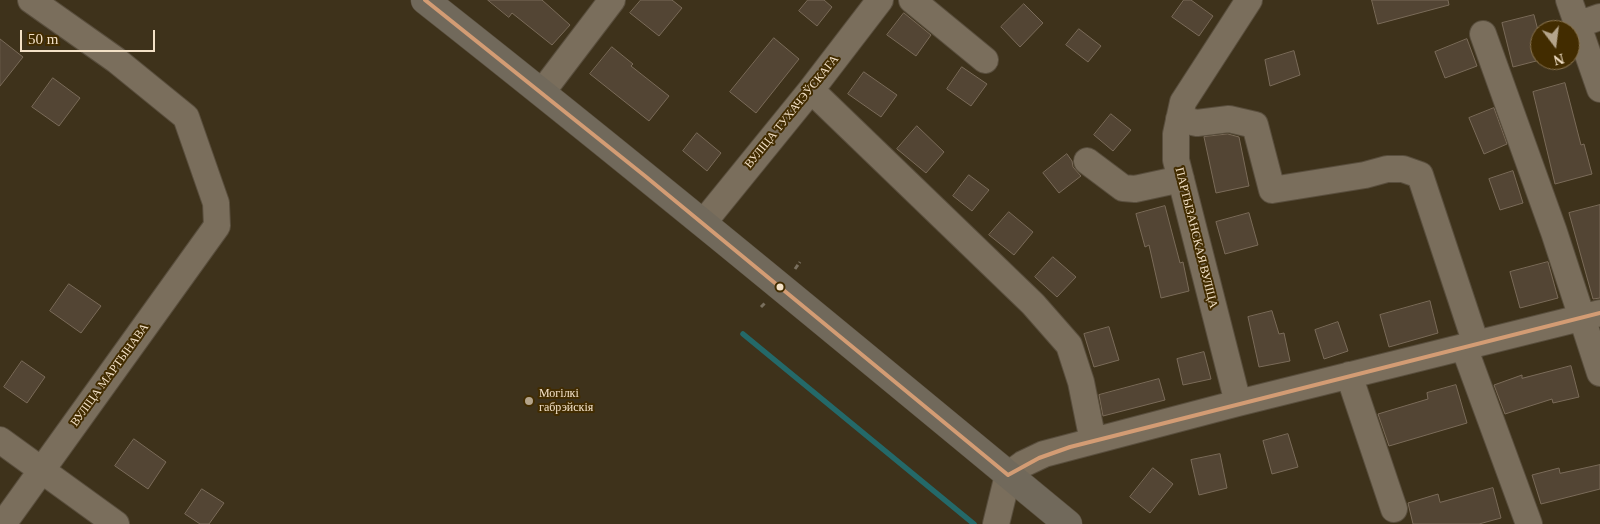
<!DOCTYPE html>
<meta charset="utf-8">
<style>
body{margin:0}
#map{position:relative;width:1600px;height:524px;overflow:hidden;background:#3e321b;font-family:"Times New Roman",serif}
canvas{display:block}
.north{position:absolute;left:1530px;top:20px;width:50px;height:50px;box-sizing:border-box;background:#422c00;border:1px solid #897450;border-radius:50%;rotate:165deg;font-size:14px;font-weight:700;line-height:20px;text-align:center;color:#f3e1c7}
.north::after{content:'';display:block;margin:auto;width:18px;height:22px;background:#b4a48b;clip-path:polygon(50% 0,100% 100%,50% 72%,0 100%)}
.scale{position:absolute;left:20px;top:30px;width:135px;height:22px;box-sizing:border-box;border:2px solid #f3e1c7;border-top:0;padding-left:6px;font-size:15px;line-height:18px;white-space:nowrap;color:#f3e1c7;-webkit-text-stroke:4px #422c00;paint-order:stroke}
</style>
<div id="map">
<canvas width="1600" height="524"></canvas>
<div class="north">N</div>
<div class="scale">50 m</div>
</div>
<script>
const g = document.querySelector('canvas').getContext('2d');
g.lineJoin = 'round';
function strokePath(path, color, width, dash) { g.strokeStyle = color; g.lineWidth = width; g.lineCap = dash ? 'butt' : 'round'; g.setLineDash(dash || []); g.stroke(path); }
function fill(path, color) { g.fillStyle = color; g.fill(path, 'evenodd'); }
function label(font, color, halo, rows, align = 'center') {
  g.font = font + ' "Times New Roman",serif'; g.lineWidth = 4; g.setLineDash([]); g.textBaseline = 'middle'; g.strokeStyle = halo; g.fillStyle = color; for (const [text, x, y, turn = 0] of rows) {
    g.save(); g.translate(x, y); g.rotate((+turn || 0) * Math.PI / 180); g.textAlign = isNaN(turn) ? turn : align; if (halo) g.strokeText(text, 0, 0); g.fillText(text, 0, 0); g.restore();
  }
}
strokePath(new Path2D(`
 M743 334 974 524`), '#246969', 5.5);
const building = new Path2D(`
 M488 0H542L570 25 552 45 512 13 509 17Z
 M641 0H672L682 8 659 36 630 13Z
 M808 0H824L832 7 817 26 799 11Z
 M1184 0H1191L1213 16 1199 36 1172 17Z
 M1372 0H1448L1449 5 1378 24Z
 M1024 4 1043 23 1020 47 1001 27Z
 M904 13 931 35 916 56 887 35Z
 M1534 15 1540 38V60L1513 67 1502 23Z
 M1079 29 1101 46 1088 62 1066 45Z
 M774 38 799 59 756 113 730 92Z
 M0 39 23 57 0 86Z
 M1467 39 1477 66 1445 78 1435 52Z
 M612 47 633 64 631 66 669 96 649 121 590 74Z
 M1294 51 1300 75 1270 86 1265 60Z
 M962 67 987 84 971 106 947 89Z
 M864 72 897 95 881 117 848 94Z
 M53 78 80 98 59 126 32 107Z
 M1565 83 1581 145 1584 144 1592 174 1555 184 1533 92Z
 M1494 108 1507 144 1484 154 1469 118Z
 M1111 114 1131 130 1113 151 1094 135Z
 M917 126 944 152 926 173 897 149Z
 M697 133 721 153 707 171 683 151Z
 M1228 134 1239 137 1249 186 1216 193 1204 137Z
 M1067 154 1072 161 1073 167 1081 176 1059 193 1043 173Z
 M1513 171 1523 203 1500 210 1489 179Z
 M969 175 989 190 972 211 953 196Z
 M1600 205V298L1593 299 1569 213Z
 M1165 206 1180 263 1183 262 1189 291 1161 298 1149 245 1145 247 1136 214Z
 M1009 212 1033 232 1014 255 989 235Z
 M1249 213 1258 245 1225 254 1216 222Z
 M1053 257 1076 277 1057 297 1035 277Z
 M1548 262 1558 298 1520 308 1510 272Z
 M69 284 101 306 81 333 50 311Z
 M1430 301 1438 333 1389 347 1380 315Z
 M1272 311 1279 334 1284 333 1290 361 1259 367 1248 317Z
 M1338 322 1348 351 1324 359 1315 330Z
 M1109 327 1119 360 1094 367 1084 334Z
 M1204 352 1211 379 1183 385 1177 359Z
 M22 361 45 377 27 403 4 387Z
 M1571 366 1579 397 1553 403 1552 399 1505 414 1494 385 1522 375V378Z
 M1159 379 1165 400 1103 416 1099 395Z
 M1456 385 1467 423 1389 446 1378 414 1428 399 1427 393Z
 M1288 434 1298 467 1272 474 1263 441Z
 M134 439 166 462 148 489 115 466Z
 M1220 454 1227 488 1199 495 1191 460Z
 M1600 465V489L1541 504 1532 475 1559 468 1560 473Z
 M1153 468 1173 484 1150 513 1130 497Z
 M1493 488 1501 518 1479 524H1413L1408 503 1438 494 1440 502Z
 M202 489 224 503 209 524H200L185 514Z`);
fill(building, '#534534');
strokePath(building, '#7a6b59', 1);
const minor = new Path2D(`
 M912 0 985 60
 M1569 0 1600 89
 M1577 25 1600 17
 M1483 34 1554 232 1600 373
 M811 90 1033 304 1069 345 1081 382 1093 441
 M542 92 612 0
 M1179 119 1197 123 1229 119 1255 125 1272 190 1365 175 1387 169H1403L1420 175 1476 344
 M1087 161 1123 188 1135 189 1181 179
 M703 223 811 90 880 0
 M1464 347 1529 524
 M1349 375 1394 509
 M1238 403 1176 160V134L1183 102 1249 0
 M0 440 116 524
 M3 524 217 226 216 203 186 117 116 60 31 0
 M996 524 1008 475 1023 464 1044 454 1238 403 1600 313`);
const major = new Path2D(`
 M425 0C642 171 855 348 1068 524`);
strokePath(minor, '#594e3d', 28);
strokePath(major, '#594e3d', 29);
strokePath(new Path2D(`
 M795 269 800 262
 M761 307 766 302`), '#796f5e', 3, [5, 2.5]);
strokePath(minor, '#7a6e5c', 26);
strokePath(major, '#71695b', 28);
strokePath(new Path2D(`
 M425 0 645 176 1008 475
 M1008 475 1039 458 1070 447 1600 313`), '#d39c74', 4);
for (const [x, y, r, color] of [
 [780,287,4.5,"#f3e1c7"],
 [529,401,5,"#b4a48b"]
]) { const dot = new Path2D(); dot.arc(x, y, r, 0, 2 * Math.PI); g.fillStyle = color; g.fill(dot); strokePath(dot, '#422c00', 2); }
label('12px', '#f3e1c7', '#422c00', [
 ["ВУЛІЦА ТУХАЧЭЎСКАГА",792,112,-51],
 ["ПАРТЫЗАНСКАЯ ВУЛІЦА",1196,238,76],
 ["ВУЛІЦА МАРТЫНАВА",110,375,-54]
]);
label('12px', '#f3e1c7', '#422c00', [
 ["Могілкі",539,394],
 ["габрэйскія",539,408]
], 'left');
</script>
